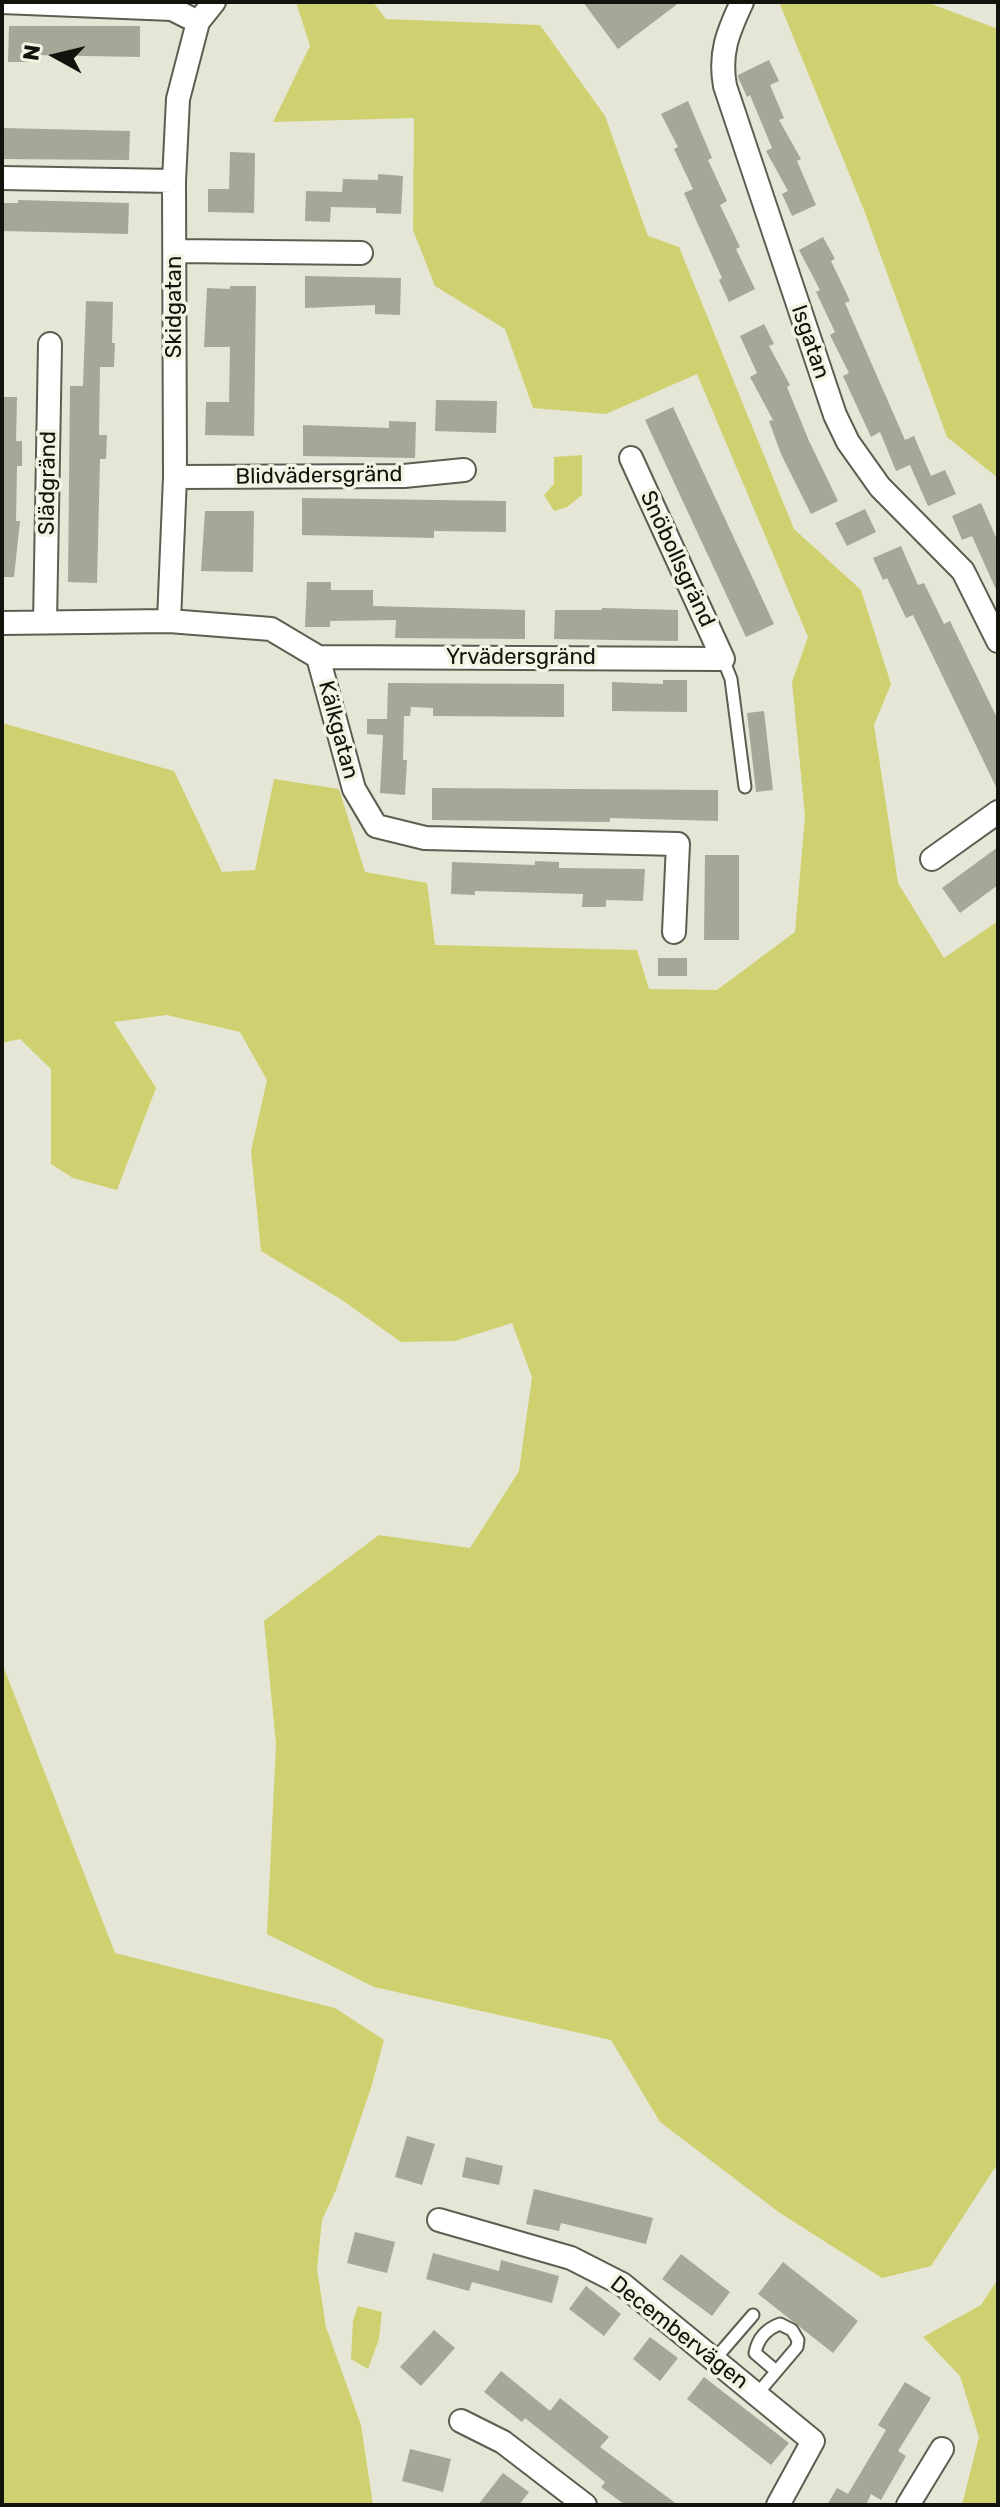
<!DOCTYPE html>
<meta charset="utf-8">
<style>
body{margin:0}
#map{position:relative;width:1000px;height:2507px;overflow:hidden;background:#e5e6d5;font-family:Rubik,sans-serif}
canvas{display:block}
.frame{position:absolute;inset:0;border:4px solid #13130d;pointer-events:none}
.north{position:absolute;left:16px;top:16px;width:80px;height:80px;-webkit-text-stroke:6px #f2f3e2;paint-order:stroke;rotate:278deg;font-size:22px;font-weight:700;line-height:32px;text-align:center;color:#13130d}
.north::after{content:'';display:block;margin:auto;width:28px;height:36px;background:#13130d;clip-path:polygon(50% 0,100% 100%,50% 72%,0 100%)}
</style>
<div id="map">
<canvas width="1000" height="2507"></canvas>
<div class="frame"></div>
<div class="north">N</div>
</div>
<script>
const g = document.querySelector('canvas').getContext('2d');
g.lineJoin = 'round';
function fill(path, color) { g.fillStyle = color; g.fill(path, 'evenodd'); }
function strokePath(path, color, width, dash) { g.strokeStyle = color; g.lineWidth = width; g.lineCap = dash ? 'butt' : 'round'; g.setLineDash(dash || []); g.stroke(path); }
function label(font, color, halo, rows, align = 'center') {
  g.font = font + ' Rubik,sans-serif'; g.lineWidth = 7; g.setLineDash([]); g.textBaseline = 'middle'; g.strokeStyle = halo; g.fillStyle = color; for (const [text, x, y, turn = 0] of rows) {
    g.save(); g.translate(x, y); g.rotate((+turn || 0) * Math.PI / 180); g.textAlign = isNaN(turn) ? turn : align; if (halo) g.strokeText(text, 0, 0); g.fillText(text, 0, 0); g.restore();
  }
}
fill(new Path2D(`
 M296 2H373L386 19 540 25 605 116 648 236 679 247 794 529 861 590 891 684 874 725 898 883 944 958 998 921V2163L931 2266 882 2278 780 2213 660 2122 611 2040 374 1987 267 1934 276 1744 264 1621 379 1535 470 1548 519 1471 532 1377 512 1323 455 1341 401 1342 342 1300 261 1251 251 1151 267 1080 240 1032 167 1015 114 1022 156 1088 117 1190 73 1178 51 1164V1069L20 1039 2 1043V723L174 771 222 872 255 870 274 779 339 789 365 872 427 883 435 945 637 950 649 989 717 990 795 932 805 816 792 682 808 637 697 374 606 414 533 408 505 329 435 286 413 230 414 118 273 122 310 46Z
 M779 2H926L998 29V478L947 437 864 210Z
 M582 455V495L567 507 554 511 544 495 554 484V457Z
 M2 1663 115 1953 335 2008 384 2040 371 2088 336 2190 322 2220 317 2269 326 2327 361 2425 373 2505H2Z
 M998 2279V2505H962L979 2437 960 2376 923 2337 981 2305Z
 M358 2306 382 2312 379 2339 368 2369 351 2359 353 2321Z`), '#cfd170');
fill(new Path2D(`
 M583 2H680L618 49Z
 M9 26H140V57L32 55V62H8Z
 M769 60 779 81 770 85 784 118 779 120 801 159 797 161 816 205 792 216 782 194 788 191 766 151 772 148 750 95 747 97 738 77V75Z
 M688 101 712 158 708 160 727 201 720 205 740 247 736 249 755 289 729 302 719 280 722 278 684 193 693 189 674 149 678 147 661 114Z
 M2 128 130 131 129 160 2 159Z
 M230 152 255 153 254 213 208 212V189H229Z
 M378 174 403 176 401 214 376 213V208L331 207 330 222 305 221 306 191 342 192 343 179 378 180Z
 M18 200 129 203 128 234 2 231V203H18Z
 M823 237 835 259 831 261 850 301 845 303 905 440 914 436 931 476 945 470 956 494 928 506 910 465 896 471 880 432 871 437 843 376 849 373 830 335 835 332 816 292 820 290 799 250Z
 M305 276 401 278 400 315 375 314V305L305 308Z
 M230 286H256L254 436 205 435 206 402H229L230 347H204L207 288 230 289Z
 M86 301 113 302 112 343H115L114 367H100L99 435H107L106 459H100L97 583 68 582 70 386H83Z
 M764 324 774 344 769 346 790 385 787 387 809 441 838 501 811 514 781 454 769 421 773 420 750 377 757 373 740 336Z
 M2 397H17L16 441H22V466H17L16 521H20L14 577H2Z
 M436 400 497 401 496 433 435 431Z
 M673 407 774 624 746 637 645 420Z
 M389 421 416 422 415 458 303 456V425L389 428Z
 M302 498 506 501V532L434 531V538L302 535Z
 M981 503 998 542V594L972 536 962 540 952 516Z
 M865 509 876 532 847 546 835 523Z
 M205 511H254L253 572 201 571Z
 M901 546 918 585 924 583 944 624 950 621 998 720V791L913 615 906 618 887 578 883 580 873 558Z
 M307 582H331V590H373V606L525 610V639L395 638 396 620 330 621V627H305Z
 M602 608 678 610V641L554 639 555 610H602Z
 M663 680H687V712L612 711V682L663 684Z
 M388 683 564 684V717L433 716V708L411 707 410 716H404L403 760H407L405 795 380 793 383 735 367 734V719H387Z
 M764 711 773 790 756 792 747 713Z
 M432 788 718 790V821L610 818V822L432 820Z
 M998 847V885L960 913 942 888Z
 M705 855H739V940H704Z
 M535 861 559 862V868L645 869 643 901 606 900V907H582L583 894 475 891V895L451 894 452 862 535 865Z
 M658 958H687V976H658Z
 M407 2136 435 2144 422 2185 395 2177Z
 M466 2157 503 2166 499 2185 462 2177Z
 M534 2189 653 2218 646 2244 561 2223 559 2231 526 2224Z
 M355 2232 395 2242 387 2273 347 2263Z
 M433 2253 499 2271 501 2260 559 2276 552 2303 472 2282 469 2291 426 2279Z
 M681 2254 730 2292 712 2316 662 2279Z
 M783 2262 858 2321 833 2353 758 2294Z
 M586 2286 621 2314 604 2336 569 2309Z
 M434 2330 455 2348 421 2386 400 2367Z
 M650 2337 678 2358 660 2381 633 2359Z
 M501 2371 550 2411 560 2398 609 2437 600 2447 678 2505H625L601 2487 605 2482 525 2418 522 2422 484 2392Z
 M704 2377 789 2443 771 2465 687 2399Z
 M905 2382 931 2398 898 2451 906 2456 881 2500 871 2494 866 2505H827L837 2488 848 2494 886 2430 878 2425Z
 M410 2449 451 2459 443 2492 402 2481Z
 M503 2473 529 2492 519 2505H478Z`), '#a6a797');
const lane = new Path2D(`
 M723 659 731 679 745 787
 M715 2359 753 2315
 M758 2393 797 2347 798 2340 792 2330 780 2324C766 2329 758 2338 755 2353L776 2371`);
const street = new Path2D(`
 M2 2 172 9 198 22
 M742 2C728 32 719 53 725 86L835 415 848 442 880 487 963 571 998 641
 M2 178 174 181
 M176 251 361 253
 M175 477 404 476 464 470
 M169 621 175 477 174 181 178 99 198 22 214 2
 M45 622 50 344
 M2 623 169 621 271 629 318 657 354 789 376 826 425 838 678 844 674 932
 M318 657 723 659 631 458
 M932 859 998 812
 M439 2220 571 2258 622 2284 813 2441 778 2505
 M461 2421 503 2442 585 2505
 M908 2505 942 2449`);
strokePath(lane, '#5d5e50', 15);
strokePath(street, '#5d5e50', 26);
strokePath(lane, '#fff', 11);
strokePath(street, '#fff', 22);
label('22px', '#13130d', '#f2f3e2', [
 ["Skidgatan",175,307,-90],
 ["Isgatan",810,342,71],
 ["Blidvädersgränd",319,476,-1],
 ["Slädgränd",48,483,-89],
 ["Snöbollsgränd",677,559,65],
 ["Yrvädersgränd",521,658],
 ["Kälkgatan",338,730,75],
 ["Decembervägen",679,2333,38]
]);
</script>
